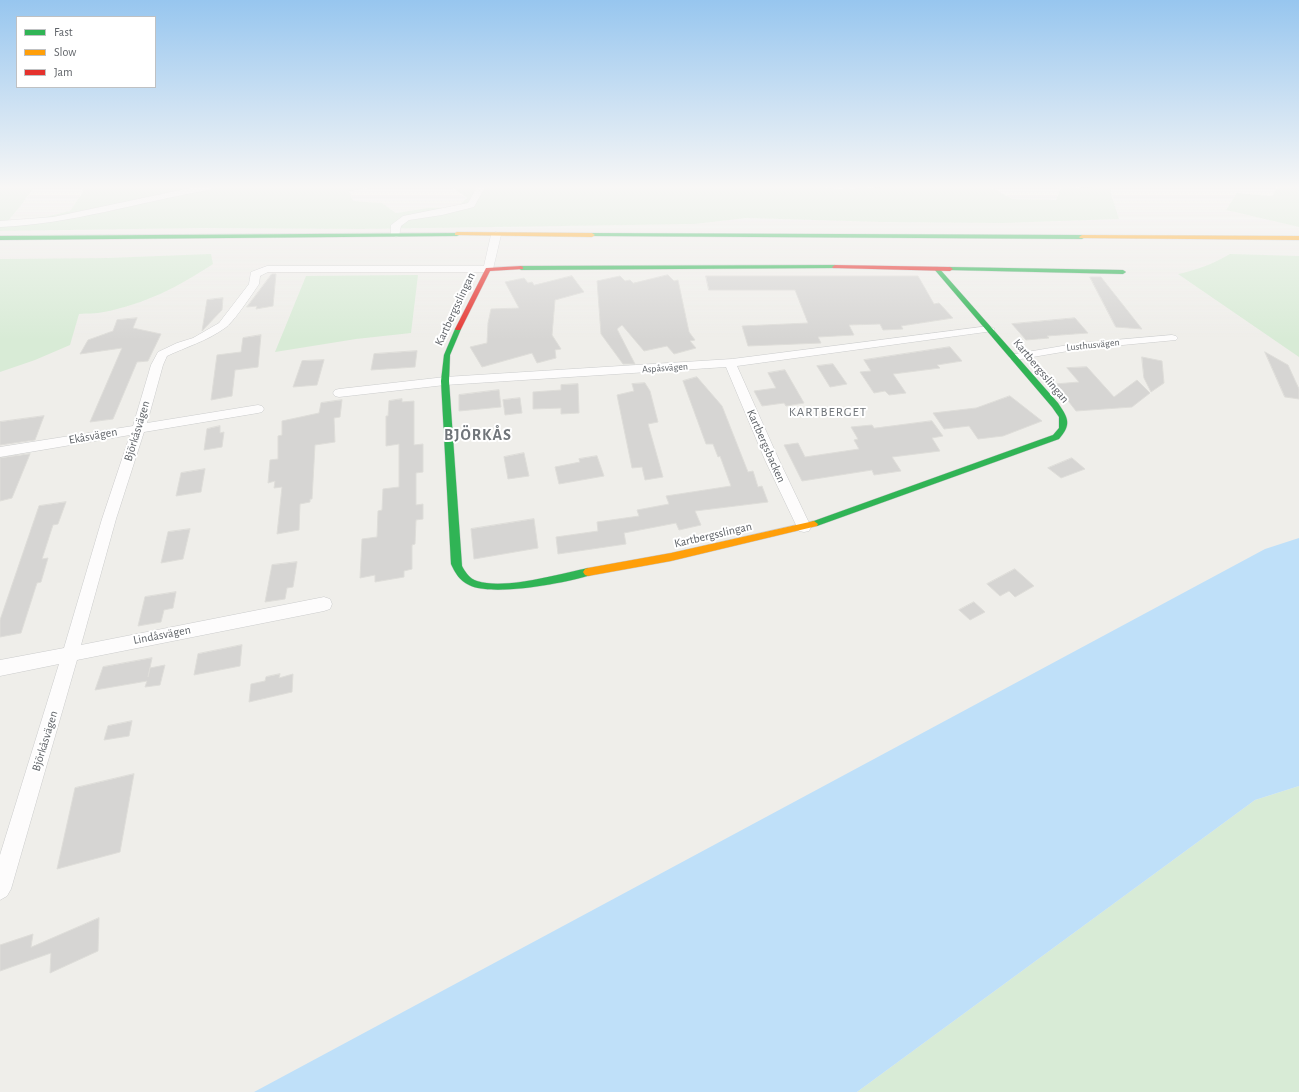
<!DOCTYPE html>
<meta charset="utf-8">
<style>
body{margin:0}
#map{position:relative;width:1299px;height:1092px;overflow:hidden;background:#efeeea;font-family:"Alegreya Sans",sans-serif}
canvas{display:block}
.legend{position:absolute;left:16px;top:16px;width:140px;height:72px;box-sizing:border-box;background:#fff;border:1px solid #bfc1c3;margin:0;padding:5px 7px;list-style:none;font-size:12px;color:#5f6368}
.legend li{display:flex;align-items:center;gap:8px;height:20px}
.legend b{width:20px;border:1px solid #bfc1c3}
</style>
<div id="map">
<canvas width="1299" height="1092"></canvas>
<ul class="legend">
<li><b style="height:5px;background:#30b455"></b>Fast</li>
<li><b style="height:5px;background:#ff9f0a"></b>Slow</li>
<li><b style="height:5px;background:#e5322d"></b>Jam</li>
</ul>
</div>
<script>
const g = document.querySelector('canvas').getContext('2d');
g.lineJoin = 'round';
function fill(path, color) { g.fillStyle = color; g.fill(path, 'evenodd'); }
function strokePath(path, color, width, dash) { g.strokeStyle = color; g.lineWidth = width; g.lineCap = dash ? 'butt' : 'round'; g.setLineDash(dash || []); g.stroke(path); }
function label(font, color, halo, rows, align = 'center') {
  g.font = font + ' "Alegreya Sans",sans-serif'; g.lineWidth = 4; g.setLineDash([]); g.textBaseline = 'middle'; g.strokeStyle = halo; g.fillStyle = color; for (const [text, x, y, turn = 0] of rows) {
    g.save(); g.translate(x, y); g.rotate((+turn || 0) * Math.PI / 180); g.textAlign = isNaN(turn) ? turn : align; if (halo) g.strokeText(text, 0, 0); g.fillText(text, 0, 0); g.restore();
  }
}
fill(new Path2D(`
 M0 187H34L22 204 8 221 45 217 70 211 83 192 82 187H370L368 188 349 191 353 201 382 203 396 213 428 208H456L467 198 453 188 454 187H825L830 189 893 187H990L1013 199 1056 200 1061 188 1109 187 1119 219 1003 223 881 222 747 218 694 224 362 229 204 228 0 231Z
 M1277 187H1299V227L1226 210 1237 193 1273 196Z
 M211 254 213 264C178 287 145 304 104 312 96 314 87 313 79 314L70 345 35 360 0 372V259L107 258Z
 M1230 254 1299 256V357L1178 274C1197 270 1213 264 1230 254Z
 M418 275 411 333 356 339 275 352 306 276Z
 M1299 786V1092H857L1255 800Z`), '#d8ebd6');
fill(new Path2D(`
 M1299 538V786L1255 800 857 1092H254L1265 549Z`), '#bfe0f9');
const building = new Path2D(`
 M272 274H276L273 306 256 309 257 306 247 307Z
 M668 275 674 281 678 280 689 332 695 340 690 341 696 348 674 354 667 346 644 351 622 325 617 329 635 364H623L601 334 597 281 620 276 625 281 630 280 633 283Z
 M572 276 584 292 555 300 552 335 561 349 555 350 556 358 537 363 532 353 482 367 470 347 487 343 488 323 491 309 519 308 505 282 524 278 528 283 532 282 534 285Z
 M706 276H918L934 304 939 303 953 318 901 326 903 329 883 330 880 324 849 325 854 335 818 337 821 343 748 346 742 326 808 323 795 290H709Z
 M1090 277H1101L1142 329 1116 327Z
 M223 298 222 310 202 331 207 300Z
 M137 318 133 328 161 334 148 361 137 362 113 419 90 422 122 348 80 354 88 340 113 331 117 320Z
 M1075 318 1088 333 1047 336 1049 338 1026 340 1012 324Z
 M261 335 258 367 235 370 232 396 211 400 217 355 241 352 243 338Z
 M950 347 962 361 937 365 940 368 893 374 906 393 889 395 885 391 874 393 860 372 871 371 864 360Z
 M417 351 415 367 371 370 374 354Z
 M1265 352 1288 365 1299 389V399L1285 397Z
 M1142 357 1162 361 1164 383 1151 392 1144 378Z
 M324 360 317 385 293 387 302 361Z
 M833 364 847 384 830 387 817 366Z
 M1087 367 1114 397 1137 380 1150 393 1132 407 1076 411 1055 384 1079 382 1067 368Z
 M785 370 804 403 786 406 784 403 762 406 754 391 776 388 768 373Z
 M697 377 722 406 748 472 753 471 758 487 762 486 768 502 695 511 701 525 679 530 676 523 624 533 626 544 558 554 556 537 598 531 597 522 639 516 637 510 669 504 666 496 731 486 720 456 718 457 713 444H706L683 381Z
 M645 383 650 391 658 422 648 424 663 477 645 480 642 467 632 468 617 395 634 391 632 384Z
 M578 384 579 413 561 414V408L533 409V392L561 390V385Z
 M499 390 501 407 459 411V395Z
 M1010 396 1042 421 1003 436 978 439 969 426 944 429 933 413 976 408Z
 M520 398 522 413 505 415 503 400Z
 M402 399V402L414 401V445L423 444V472L416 473V505L423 504V519L416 520 415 544 412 545V569L404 571V577L375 582V575L360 578 362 539 377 537 378 511 382 510 383 489 399 487V444L386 446V416H388L389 401Z
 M342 400 340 417 334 418 335 442 315 445 312 499H310V502L300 504 299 530 277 534 282 487 274 488 275 481 268 483 270 460 278 459V436L282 435V421L319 413 321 403Z
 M44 416 35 440 0 445V422Z
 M932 421 943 436 932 438 940 451 892 457 901 471 874 475 872 470 802 481 784 445 798 443 805 457 859 449 854 440 858 439 851 427 872 425 874 428Z
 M220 426V433L224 432 222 447 204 450 207 429Z
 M524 453 529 476 508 479 504 457Z
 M30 454 12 498 0 501V458Z
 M597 456 604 476 559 484 555 467 580 462 579 459Z
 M1072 458 1085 469 1061 478 1048 468Z
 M205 469 201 492 176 496 181 473Z
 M66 502 58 524 53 525 42 559 48 558 41 582 37 583 21 633 0 637V620L39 506Z
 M534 519 538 548 474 559 471 529Z
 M190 529 183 559 161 563 168 532Z
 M297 562 293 587 287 588 285 599 265 602 272 565Z
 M1015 569 1034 586 1015 597 1009 591 1000 596 987 584Z
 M176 592 173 608 164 610 161 622 138 626 145 597Z
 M974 602 985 612 970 620 959 610Z
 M242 645 240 666 194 675 198 654Z
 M152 658 148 677 150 668 165 665 160 685 145 687 147 681 95 690 103 667Z
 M280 674 279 678 293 674 292 692 249 702 251 684 265 681 266 677Z
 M132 721 129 736 104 740 108 726Z
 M134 774 120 852 57 869 75 788Z
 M99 918 98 951 50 973 51 953 0 971V945L33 934 31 947Z`);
fill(building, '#d6d5d3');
strokePath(building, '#deddd9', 1);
const street = new Path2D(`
 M195 187H213L209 190C139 202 71 224 0 227V221L53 217Z
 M477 187H485L474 207 442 215 409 220 401 226 399 236 396 237 391 234V225L403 216 468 203Z
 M496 232 501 235 493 269 488 272H268L260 276 259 284C253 293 233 323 225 328 207 341 186 347 167 356L163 365 147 423 258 405 262 406 264 409 262 412 258 413 144 432 116 519 81 645 324 597 330 599 332 604 330 609 324 611 77 660 11 889 7 896 0 900V855L59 664 0 676V660L64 648 102 519 130 435 0 457V447L133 426 151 365 158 352 177 343 193 338 219 323 249 284 251 272 267 266H484L491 235Z
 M989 326 995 329 993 331 737 366 779 460 811 527 809 531 804 532 799 531 797 527 765 460 726 367 445 385 339 397 335 396 333 393 335 390 339 389 445 377 732 359Z
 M1172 335 1176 336 1178 338 1176 340 1080 349 1015 360 1011 359 1009 357 1011 355 1015 354 1080 343Z`);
const fast = new Path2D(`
 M459 233V235L457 236 0 240V236Z
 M592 233 1082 235 1085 237 1082 239 590 236 589 235Z
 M835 265 838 267 837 268 521 270 518 268 521 266Z
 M934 267H938L1058 403C1068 418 1072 424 1059 439L817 526H811L810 524 811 522 1053 435 1059 428V417L1052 407 934 269Z
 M950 267 1123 270 1126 272 1123 274 948 270V268Z
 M458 327 461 329 450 355 449 381 462 566C465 572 470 579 477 581 505 590 559 574 588 568L591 569 593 572 591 575C566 583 492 597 469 585 460 581 455 573 451 564L441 381 444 355 455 329Z`);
const slow = new Path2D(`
 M457 232 592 233 595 235 592 237 455 235V233Z
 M1082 235 1299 236V240L1080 238 1079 237Z
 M814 521 818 524 817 526 671 561 588 576 585 575 583 572 585 569 588 568 671 553Z`);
const jam = new Path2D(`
 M835 265 950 267 953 269 950 271 833 268 832 267Z
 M521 266 523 267V269L490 271 461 329 460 330H456L455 329 486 268Z`);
strokePath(street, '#cbcccc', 1);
strokePath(fast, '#cacacb', 1);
strokePath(slow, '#cacacb', 1);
strokePath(jam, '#cacacb', 1);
fill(street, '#fdfcfc');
fill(fast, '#30b455');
fill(slow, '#ff9f0a');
fill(jam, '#e5322d');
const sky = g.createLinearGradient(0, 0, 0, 340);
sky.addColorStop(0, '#97c6ef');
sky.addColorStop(0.55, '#f8f7f6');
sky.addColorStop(1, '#f8f7f600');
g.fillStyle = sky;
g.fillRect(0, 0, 1299, 340);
label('10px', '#5f6368', '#fff', [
 ["Lusthusvägen",1093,345,-6],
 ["Aspåsvägen",665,368,-4]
]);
label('12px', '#5f6368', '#fff', [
 ["Kartbergsslingan",455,309,-65],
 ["Kartbergsslingan",1041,371,50],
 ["Björkåsvägen",137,431,-73],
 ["Ekåsvägen",93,436,-10],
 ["Kartbergsbacken",766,446,66],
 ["Kartbergsslingan",713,535,-13],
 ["Lindåsvägen",162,635,-11],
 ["Björkåsvägen",45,741,-73]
]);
g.letterSpacing = '1px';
label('13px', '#70757a', '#fff', [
 ["KARTBERGET",828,412]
]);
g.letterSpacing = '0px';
g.letterSpacing = '1px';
label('bold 16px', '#70757a', '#fff', [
 ["BJÖRKÅS",478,435]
]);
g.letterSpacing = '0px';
</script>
